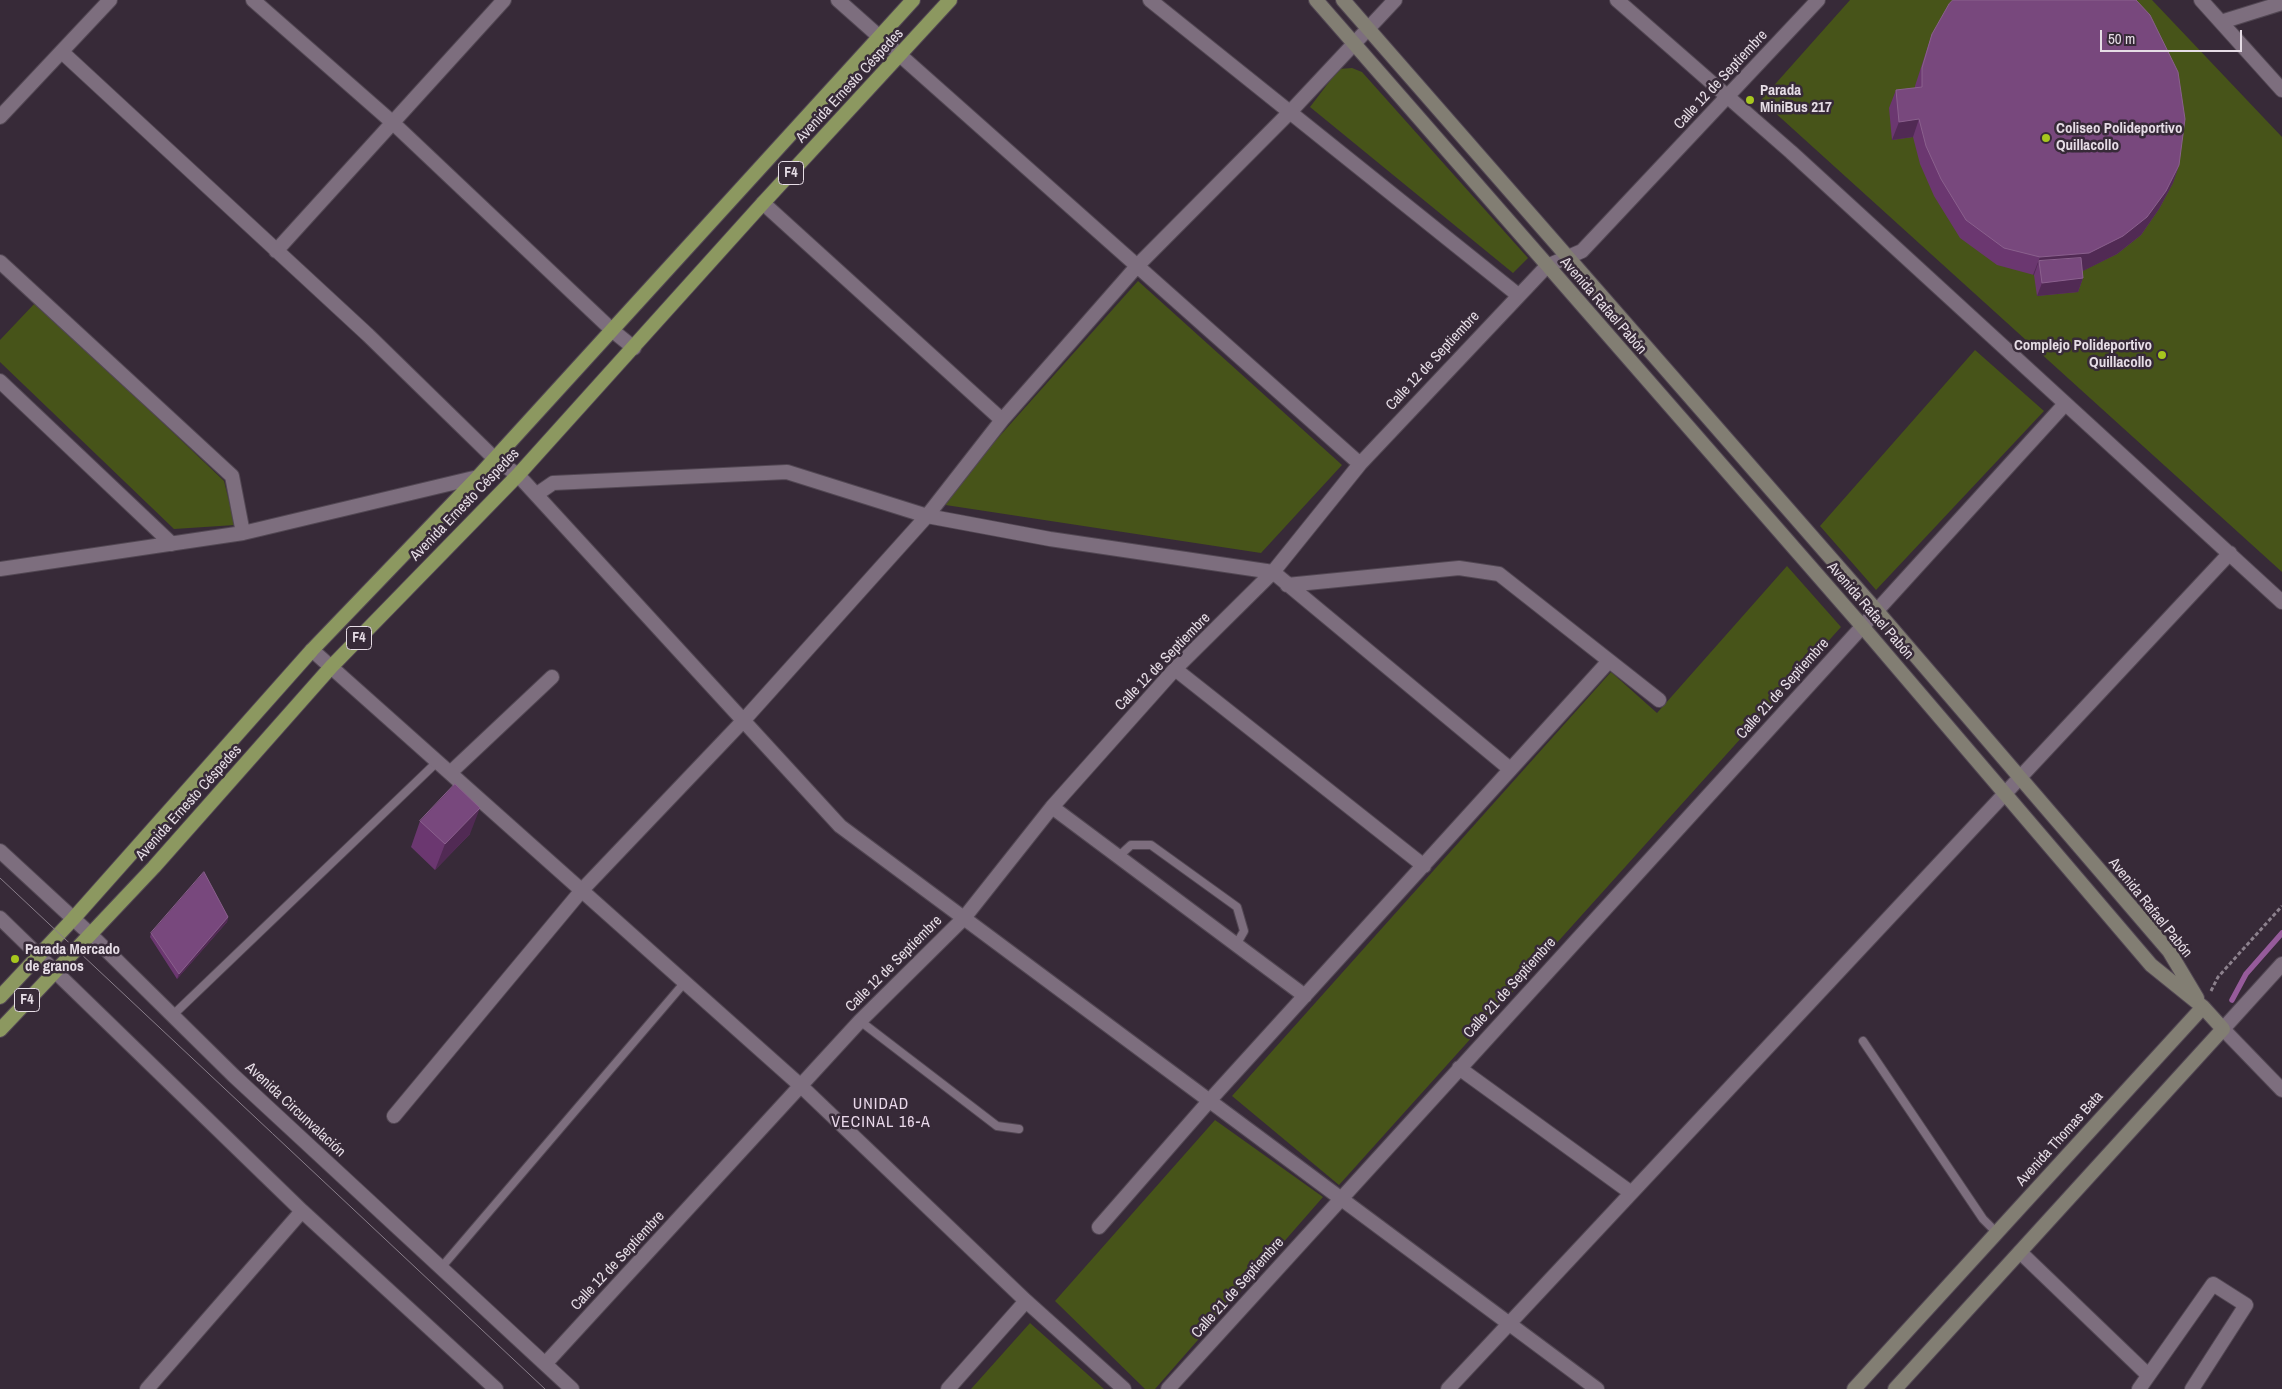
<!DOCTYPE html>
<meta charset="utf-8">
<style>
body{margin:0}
#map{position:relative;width:2282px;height:1389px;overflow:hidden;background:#372a38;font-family:"Archivo Narrow",sans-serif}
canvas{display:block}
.scale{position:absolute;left:2100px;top:30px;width:142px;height:22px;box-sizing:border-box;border:2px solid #e6dde6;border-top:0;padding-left:6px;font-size:15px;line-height:18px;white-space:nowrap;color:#e6dde6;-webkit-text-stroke:4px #372a38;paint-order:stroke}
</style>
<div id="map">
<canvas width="2282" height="1389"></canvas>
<div class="scale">50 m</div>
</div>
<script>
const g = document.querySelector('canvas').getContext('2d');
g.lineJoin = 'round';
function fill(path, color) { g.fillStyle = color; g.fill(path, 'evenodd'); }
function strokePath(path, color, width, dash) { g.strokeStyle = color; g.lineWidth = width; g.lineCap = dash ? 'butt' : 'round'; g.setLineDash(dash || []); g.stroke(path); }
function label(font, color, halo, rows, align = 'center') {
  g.font = font + ' "Archivo Narrow",sans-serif'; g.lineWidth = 5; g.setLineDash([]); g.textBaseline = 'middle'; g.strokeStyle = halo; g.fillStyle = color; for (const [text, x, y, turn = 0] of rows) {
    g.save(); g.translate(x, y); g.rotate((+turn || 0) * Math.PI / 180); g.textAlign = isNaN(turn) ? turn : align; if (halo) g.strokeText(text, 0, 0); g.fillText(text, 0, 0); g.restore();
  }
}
fill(new Path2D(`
 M1850 0H2152L2282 137V572L1761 100Z
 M1352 68 1362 72 1528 258 1513 273 1310 107 1339 69Z
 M1138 281 1342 465 1261 553 939 504Z
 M36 302 224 481 235 525 174 529 0 362V340Z
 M1975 350 2044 411 1876 590 1820 526Z
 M1787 566 1841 627 1339 1185 1232 1096 1611 672 1657 713Z
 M1215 1120 1323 1197 1155 1389H1145L1055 1301Z
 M1030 1323 1104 1389H971Z`), '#475419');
strokePath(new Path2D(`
 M2232 1000 2246 974 2282 933`), '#965b9b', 5.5);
const service = new Path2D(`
 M1118 857 1131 845H1151L1237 907 1244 931 1236 945
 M173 1015 437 762
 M860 1021 997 1126 1019 1129
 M1863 1041 1983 1219 1997 1233
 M440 1269 685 982`);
const minor = new Path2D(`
 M253 0 392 122 613 331 634 348
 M838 0 1360 464
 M1150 0 1518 295
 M1617 0 1791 152 2282 602
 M2201 0 2282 90
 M2221 22 2282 3
 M62 52 368 335 495 459 518 475 840 826 1597 1389
 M0 117 110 0
 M763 203 1002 420
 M276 251 504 0
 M0 262 232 476 243 533
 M0 381 172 544
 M537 494 553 483 787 472 927 516 1050 539 1273 572 1510 769
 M0 569 243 533 478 477
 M1287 585 1459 568 1499 574 1659 700
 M312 650 801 1086 1026 1301 1124 1389
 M1175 669 1424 866
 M450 773 552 677
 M1052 807 1305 996
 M0 851 90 934 234 1076 572 1389
 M0 918 302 1211 496 1389
 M2223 1029 2282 964
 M1459 1068 1630 1192
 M394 1116 582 890 743 721 927 516 1002 420 1138 265 1291 111 1395 0
 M1099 1227 1210 1100 1609 661
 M2020 1252 2148 1375
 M545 1364 860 1021 964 918 1052 807 1175 669 1273 572 1360 464 1547 266 1582 251 1818 0
 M147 1389 302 1211
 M948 1389 1026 1301
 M1168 1389 2065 404
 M1448 1389 2230 553
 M2139 1389 2213 1284 2246 1305 2192 1389`);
const tertiary = new Path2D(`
 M2223 1029 2282 1090`);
const secondary = new Path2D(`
 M1316 0 1862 626 2151 965 2203 1007 2223 1029 1895 1389
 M1343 0 1877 611 2169 951 2197 998
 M1854 1389 2203 1007`);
const trunk = new Path2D(`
 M0 997 73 919 312 650 478 477 913 0
 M0 1030 154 867 331 667 518 475 763 203 950 0`);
strokePath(service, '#524753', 10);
strokePath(minor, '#524753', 16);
strokePath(tertiary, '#524753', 16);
strokePath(secondary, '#524753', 16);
strokePath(trunk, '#524753', 16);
strokePath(new Path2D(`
 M2211 991 2218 977 2282 906`), '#8c818d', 3, [4, 2.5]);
strokePath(service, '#7d6e7e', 8);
strokePath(minor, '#7d6e7e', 14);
strokePath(tertiary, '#7d6e7e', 14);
strokePath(secondary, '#827e73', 14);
strokePath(trunk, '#8c9860', 14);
strokePath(new Path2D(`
 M0 878 545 1389`), '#897e8a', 1);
fill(new Path2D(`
 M1932 34 2179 165 2173 183 2159 209 2141 235 2117 254 2082 271 2083 278 2078 292 2037 296 2034 275 1997 265 1960 238 1934 196 1920 164 1913 137 1892 140 1889 108 1896 90 1915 88V86L1926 52Z
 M420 821 470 834 435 870 411 847Z
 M228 917 227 922 177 979 150 937 151 933Z`), '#6b3770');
fill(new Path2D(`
 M1919 119 1913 137 1892 140 1899 122Z
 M2179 165 2173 183 2159 209 2141 235 2117 254 2083 271 2039 261 2034 275H2033L2040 257Z
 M2083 278 2078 292 2037 296 2042 283Z
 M480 808 470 834 435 870 445 844Z
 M228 917 227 922 177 979 179 974Z`), '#512a54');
const building = new Path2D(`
 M1953 0H2136L2150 15 2178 72 2185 119 2179 165 2166 191 2147 217 2123 236 2089 253 2040 257 2004 248 1966 220 1941 179 1926 146 1919 119 1899 122 1896 90 1922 87V68L1932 34 1949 4Z
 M2081 258 2083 278 2042 283 2039 261Z
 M455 784 480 808 445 844 420 821Z
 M204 872 228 917 179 974 151 933Z`);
fill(building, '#78487d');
strokePath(building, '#8a608d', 1);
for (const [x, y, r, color] of [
 [1750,100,5,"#a7c71e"],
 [2046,138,5,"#a7c71e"],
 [2162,355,5,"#a7c71e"],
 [15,959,5,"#a7c71e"]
]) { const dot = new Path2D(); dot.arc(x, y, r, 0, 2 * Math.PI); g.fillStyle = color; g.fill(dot); strokePath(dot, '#372a38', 2); }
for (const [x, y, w] of [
 [791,173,25],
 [359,638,25],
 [27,1000,25]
]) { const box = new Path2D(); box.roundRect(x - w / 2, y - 11.5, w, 23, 4); g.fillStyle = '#372a38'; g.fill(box); strokePath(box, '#e6dde6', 1); }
label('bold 14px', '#e6dde6', null, [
 ["F4",791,173],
 ["F4",359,638],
 ["F4",27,1000]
]);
label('15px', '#e6dde6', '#372a38', [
 ["Calle 12 de Septiembre",1721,80,-47],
 ["Avenida Ernesto Céspedes",850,86,-47],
 ["Avenida Rafael Pabón",1603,306,49],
 ["Calle 12 de Septiembre",1433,361,-47],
 ["Avenida Ernesto Céspedes",465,505,-46],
 ["Avenida Rafael Pabón",1870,611,49],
 ["Calle 12 de Septiembre",1163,662,-46],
 ["Calle 21 de Septiembre",1783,689,-48],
 ["Avenida Ernesto Céspedes",189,803,-48],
 ["Avenida Rafael Pabón",2150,908,51],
 ["Calle 12 de Septiembre",894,964,-45],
 ["Calle 21 de Septiembre",1510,988,-48],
 ["Avenida Circunvalación",295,1110,43],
 ["Avenida Thomas Bata",2060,1139,-48],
 ["Calle 12 de Septiembre",618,1261,-47],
 ["Calle 21 de Septiembre",1238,1288,-48]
]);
label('bold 15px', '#e6dde6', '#372a38', [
 ["Parada",1760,91],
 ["MiniBus 217",1760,108],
 ["Coliseo Polideportivo",2056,129],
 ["Quillacollo",2056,146],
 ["Complejo Polideportivo",2152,346,"right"],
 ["Quillacollo",2152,363,"right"],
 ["Parada Mercado",25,950],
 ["de granos",25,967]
], 'left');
g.letterSpacing = '1px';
label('16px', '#e9d8ea', '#372a38', [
 ["UNIDAD",881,1105],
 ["VECINAL 16-A",881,1123]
]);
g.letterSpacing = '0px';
</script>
